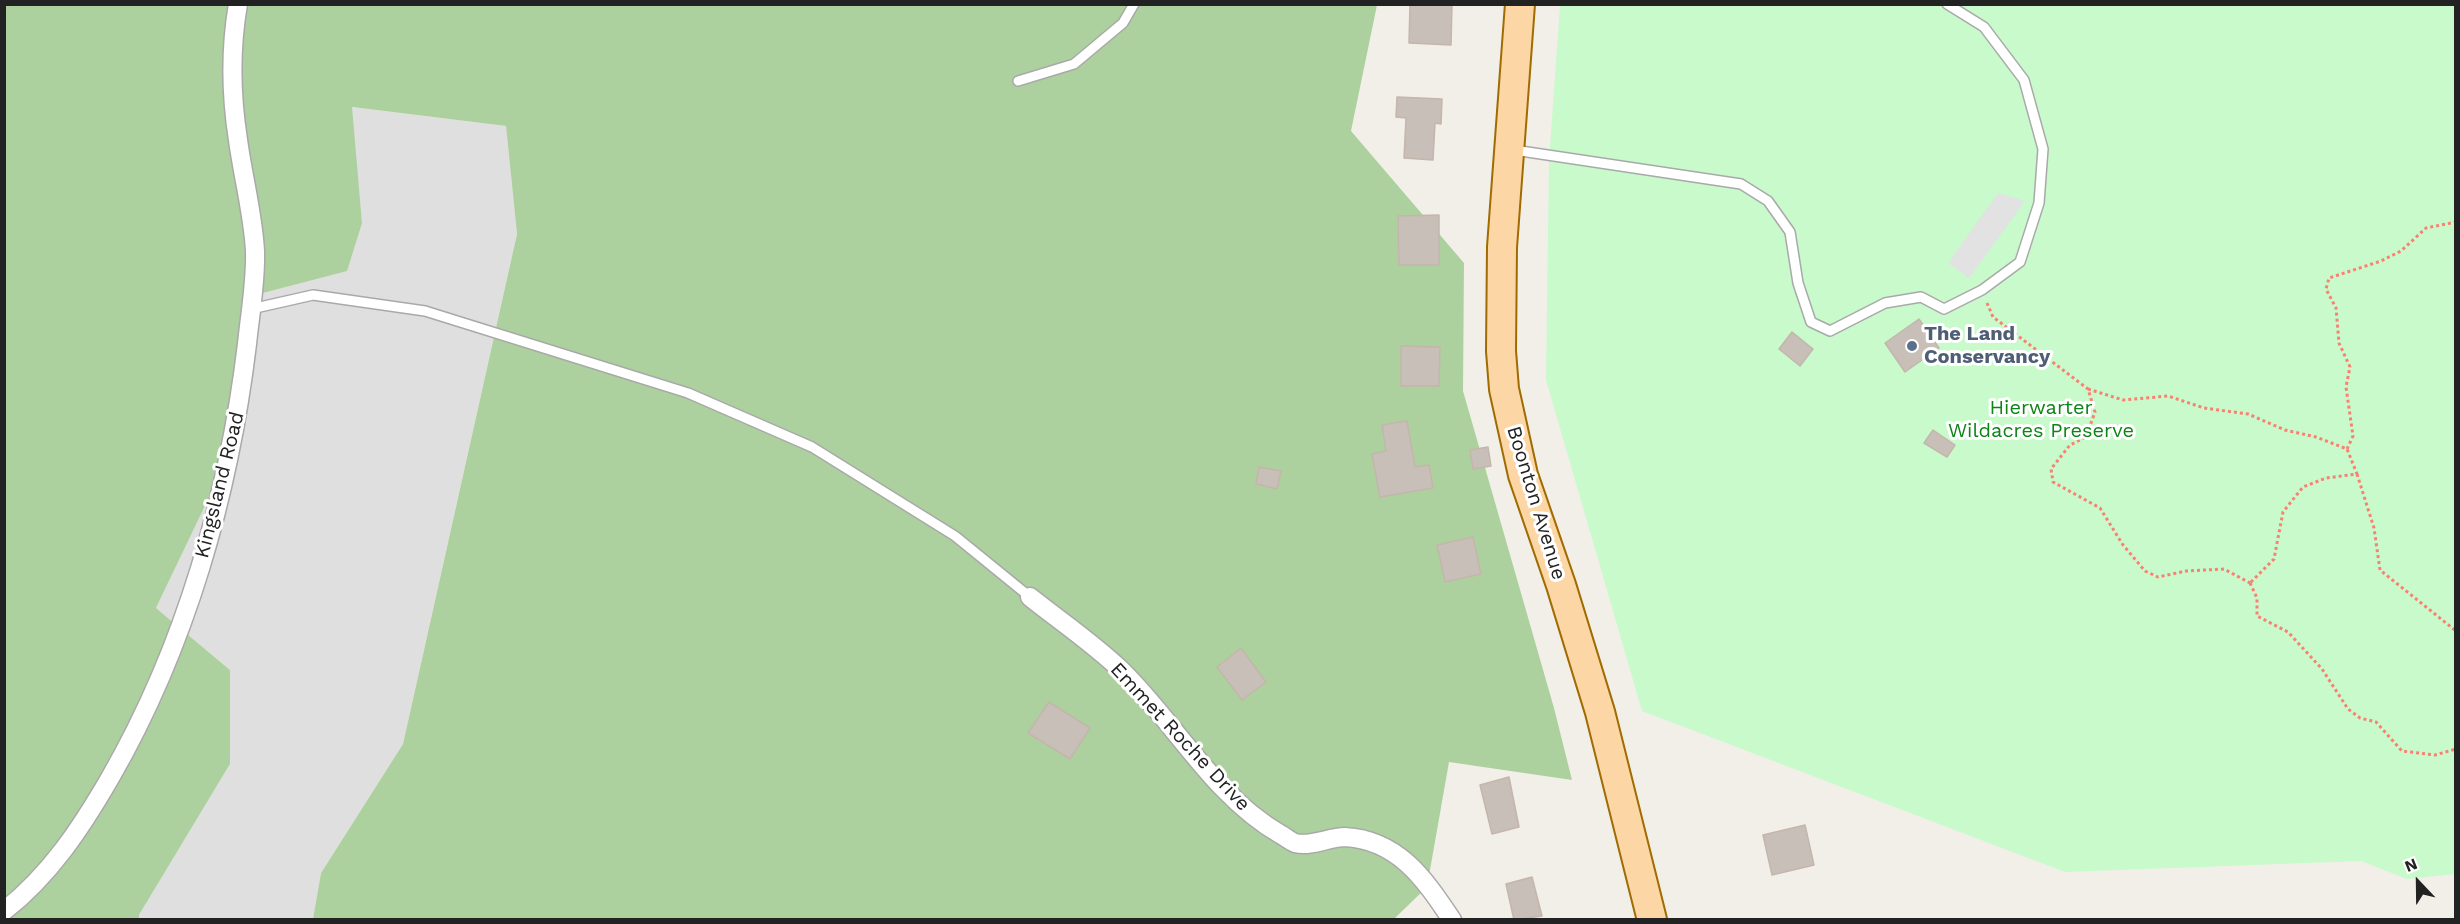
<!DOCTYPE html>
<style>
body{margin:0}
#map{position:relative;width:2460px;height:924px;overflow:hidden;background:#f2efe9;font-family:"Work Sans",sans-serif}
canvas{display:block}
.frame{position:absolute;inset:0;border:6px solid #222;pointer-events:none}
.north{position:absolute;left:2388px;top:852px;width:60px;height:60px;-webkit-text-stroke:4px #fff;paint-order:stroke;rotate:338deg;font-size:16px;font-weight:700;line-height:24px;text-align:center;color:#222}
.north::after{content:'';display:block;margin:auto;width:21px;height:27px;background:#222;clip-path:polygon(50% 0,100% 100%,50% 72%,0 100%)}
</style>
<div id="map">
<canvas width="2460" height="924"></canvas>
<div class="frame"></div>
<div class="north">N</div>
</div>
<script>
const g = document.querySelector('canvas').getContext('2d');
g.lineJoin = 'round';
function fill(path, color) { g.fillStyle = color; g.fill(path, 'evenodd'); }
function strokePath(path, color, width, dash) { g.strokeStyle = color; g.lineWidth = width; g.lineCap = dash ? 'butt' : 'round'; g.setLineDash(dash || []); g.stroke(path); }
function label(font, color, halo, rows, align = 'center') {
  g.font = font + ' "Work Sans",sans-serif'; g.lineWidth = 6; g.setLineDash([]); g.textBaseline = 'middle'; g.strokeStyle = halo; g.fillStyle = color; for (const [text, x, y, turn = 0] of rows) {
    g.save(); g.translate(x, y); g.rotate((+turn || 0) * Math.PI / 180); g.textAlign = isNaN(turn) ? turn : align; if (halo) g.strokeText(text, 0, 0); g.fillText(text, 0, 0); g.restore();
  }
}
fill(new Path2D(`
 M351 107 506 126 517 234 403 744 321 873 313 919 139 920V915L230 764V670L156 608 226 462 255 295 362 223Z`), '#e0dfdf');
fill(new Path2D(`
 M5 5H1377L1351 131 1464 263 1463 391 1554 708 1572 780 1449 762 1427 887 1394 919H313L321 873 403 744 517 234 506 126 352 107 362 223 347 271 255 295 226 462 156 608 230 670V764L139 915V919L5 920Z`), '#add19e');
fill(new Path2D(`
 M1560 5H2455V874L2407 879 2361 861 2065 872 1642 711 1546 380 1549 161Z`), '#c8facc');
fill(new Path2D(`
 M1998 193 2025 201 1969 278 1948 263Z`), '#e2e2e2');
const building = new Path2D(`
 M1410 4H1452L1451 45 1409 43Z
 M1397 97 1442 99 1441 124 1435 123 1433 160 1404 158 1406 118 1396 117Z
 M1439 215V265H1399L1398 216Z
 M1919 319 1939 348 1905 372 1885 343Z
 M1792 332 1813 349 1800 366 1779 349Z
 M1401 346 1440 347 1439 386H1401Z
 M1407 421 1415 467 1429 465 1433 488 1380 497 1372 454 1386 451 1382 425Z
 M1933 430 1955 445 1947 457 1924 443Z
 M1488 447 1491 466 1473 469 1470 450Z
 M1259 467 1281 471 1277 489 1256 484Z
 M1473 537 1481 574 1445 582 1437 545Z
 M1241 648 1266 682 1242 700 1217 667Z
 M1049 702 1090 728 1070 759 1028 733Z
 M1509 777 1519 827 1492 834 1480 785Z
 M1805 825 1814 865 1772 875 1763 835Z
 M1532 877 1542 916 1514 920 1506 884Z`);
fill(building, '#c7bfb8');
strokePath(building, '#c4b6ab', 1.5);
const lane = new Path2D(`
 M1018 81 1074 64 1123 23 1134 4
 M1514 150 1741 184 1768 201 1790 232 1798 283 1811 322 1830 331 1885 303 1921 297 1944 309 1982 290 2020 262 2039 203 2043 149 2024 80 1984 27 1947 4
 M251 309 313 295 425 311 688 393 812 447 955 536 1030 597`);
const street = new Path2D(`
 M1030 597C1060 621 1094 644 1122 671 1175 723 1214 796 1280 834 1284 836 1290 841 1295 843 1312 847 1329 837 1345 837 1399 840 1425 880 1452 920
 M4 911C50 875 81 828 110 778 186 646 229 494 247 344 250 314 256 282 255 251 253 214 243 177 238 140 231 95 230 50 238 4`);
const primary = new Path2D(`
 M1520 4 1502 247 1501 351 1504 389 1523 475 1561 585 1600 712 1652 920`);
strokePath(lane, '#a9a9a9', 12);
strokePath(street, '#a9a9a9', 21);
strokePath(primary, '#a06b00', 32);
strokePath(new Path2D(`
 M1987 303 1993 317 2088 389 2095 412 2086 437 2070 445 2051 469 2053 482 2100 508 2123 545 2145 571 2158 577 2186 571 2224 569 2250 583
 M2088 389 2123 400 2168 396 2204 408 2248 414 2285 430 2316 437 2347 449 2357 474 2326 478 2303 487 2283 512 2274 559 2250 583
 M2347 449 2353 436 2346 387 2350 367 2339 343 2336 308 2326 289 2329 278 2381 261 2401 251 2426 228 2456 222
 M2357 474 2374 528 2380 570 2456 631
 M2250 583 2257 598V616L2288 632 2322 669 2348 709 2360 718 2376 722 2402 751 2435 755 2456 749`), '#fa8072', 3, [3, 3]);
strokePath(lane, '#fff', 9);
strokePath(street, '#fff', 18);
strokePath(primary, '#fcd6a4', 28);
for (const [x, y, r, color] of [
 [1912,346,6,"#5c6f8a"]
]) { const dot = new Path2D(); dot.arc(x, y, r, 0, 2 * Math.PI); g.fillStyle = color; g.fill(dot); strokePath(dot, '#fff', 2); }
label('bold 20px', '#4e5e75', '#fff', [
 ["The Land",1924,334],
 ["Conservancy",1924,357]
], 'left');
label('20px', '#0c8416', '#fff', [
 ["Hierwarter",2041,408],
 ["Wildacres Preserve",2041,431]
]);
label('20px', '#222', '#fff', [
 ["Kingsland Road",220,485,-76],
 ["Boonton Avenue",1536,503,73],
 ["Emmet Roche Drive",1180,737,47]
]);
</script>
